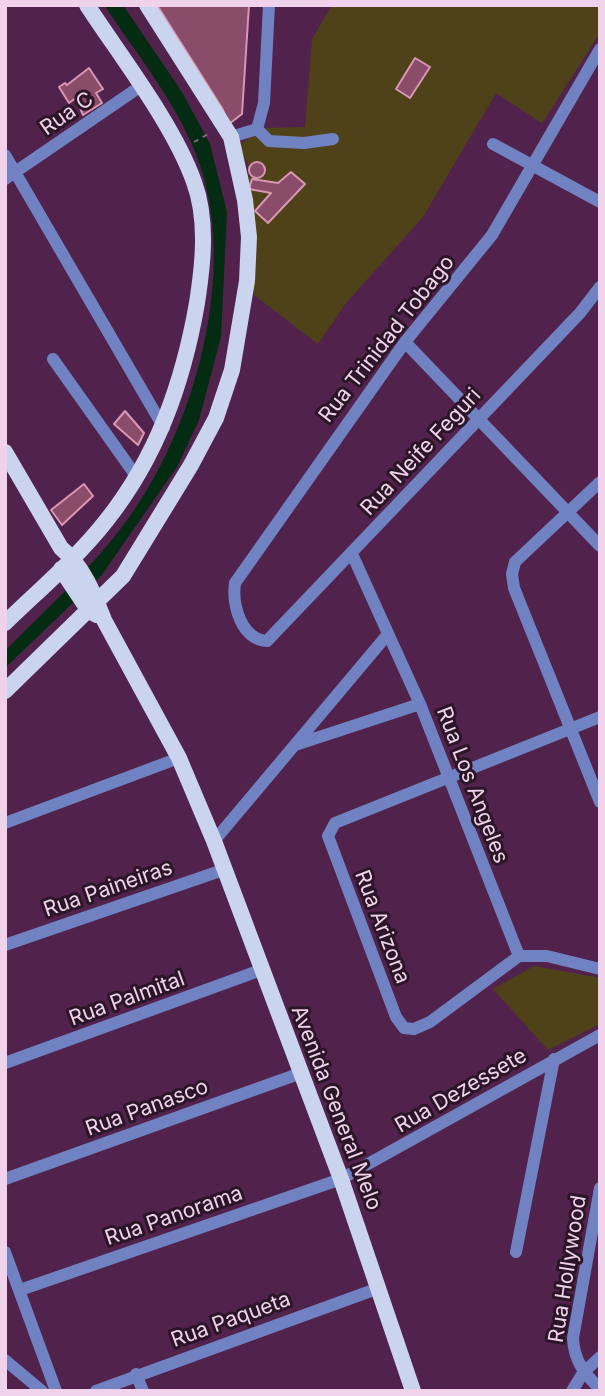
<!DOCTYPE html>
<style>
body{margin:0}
#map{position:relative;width:605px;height:1396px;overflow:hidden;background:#51234c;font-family:Inter,sans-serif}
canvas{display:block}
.frame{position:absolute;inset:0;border:7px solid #f0d3eb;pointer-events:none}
</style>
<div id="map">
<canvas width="605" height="1396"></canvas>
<div class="frame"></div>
</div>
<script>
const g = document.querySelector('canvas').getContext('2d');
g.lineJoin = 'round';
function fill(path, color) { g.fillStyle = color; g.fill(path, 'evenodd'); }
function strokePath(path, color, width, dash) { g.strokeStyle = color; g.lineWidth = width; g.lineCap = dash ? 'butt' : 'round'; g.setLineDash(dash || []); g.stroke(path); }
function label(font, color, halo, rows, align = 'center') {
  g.font = font + ' Inter,sans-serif'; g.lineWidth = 6; g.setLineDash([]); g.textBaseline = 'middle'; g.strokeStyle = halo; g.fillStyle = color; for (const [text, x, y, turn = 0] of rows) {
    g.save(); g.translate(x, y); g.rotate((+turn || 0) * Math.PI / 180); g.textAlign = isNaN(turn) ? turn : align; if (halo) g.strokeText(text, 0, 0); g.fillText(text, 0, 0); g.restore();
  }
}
fill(new Path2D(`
 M332 5H600V33L542 123 496 93 423 217 346 303 318 344 254 295V233L247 161 236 147 263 128 305 127 312 39Z
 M534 966 600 978V1024L548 1050 493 989Z`), '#4f4219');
fill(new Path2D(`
 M104 5H123L182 92 210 144 227 212 221 337 199 420 177 467 101 576 5 668V651C42 613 82 577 115 536 190 444 238 284 201 168 182 109 138 56 104 5Z`), '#042c13');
const building = new Path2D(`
 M157 5H249L242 114 229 124 222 108Z
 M415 58 430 67 410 98 396 89Z
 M89 68 103 89 96 93 102 103 83 115 76 98 69 103 59 87 65 83 67 85Z
 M249 170a8 8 0 1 1 16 0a8 8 0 1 1-16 0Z
 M291 172 305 184 268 223 255 211 271 193 249 189 252 179 278 183Z
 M125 411 144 433 138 445 114 424Z
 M84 484 93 496 62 525 51 510Z`);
fill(building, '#8a4d69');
strokePath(building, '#da95b4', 2);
strokePath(new Path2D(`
 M194 142 210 133`), '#8c6487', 2, [5, 5]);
strokePath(new Path2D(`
 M600 49 492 235 405 342 235 583C232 605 241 639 267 641L580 313 600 287
 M257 129 269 141 304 143 333 139
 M231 137 257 129 264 103 269 5
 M493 144 600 202
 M5 155 164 428
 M5 179 141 86
 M405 342 600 546
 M53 359 136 476
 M600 482 515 562 512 574 514 588 600 802
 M352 554 420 704 519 956H547L600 969
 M295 745 420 704
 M5 823 179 758
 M214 841 388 634
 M5 945 223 870
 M519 956 430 1022 414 1029 404 1028 396 1017 328 836 335 823 600 717
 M5 1063 261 970
 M5 1179 301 1073
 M600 1188 573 1338C574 1361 584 1373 600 1389
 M5 1252 56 1391
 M516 1252 554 1059
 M20 1290 341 1179 600 1035
 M5 1360 42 1391
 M136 1374 143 1391
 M96 1391 379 1288
 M572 1391 583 1373 600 1357`), '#7082c2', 12);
strokePath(new Path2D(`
 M5 452 61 548C84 567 94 594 104 620L179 758 214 841 341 1179 413 1391
 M61 569 89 611 97 615
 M5 623C39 590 77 558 106 521 157 457 183 383 197 303 203 264 208 220 194 182 174 125 121 57 87 5
 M5 691 123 576 191 465 216 418 232 370 247 281 249 237 245 200 231 137 147 5`), '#cbd4ee', 16);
label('21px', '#f0d3eb', '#2b1628', [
 ["Rua C",67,114,-35],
 ["Rua Trinidad Tobago",387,339,-52],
 ["Rua Neife Feguri",421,452,-47],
 ["Rua Los Angeles",472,785,69],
 ["Rua Paineiras",108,889,-19],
 ["Rua Arizona",382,927,69],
 ["Rua Palmital",127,999,-20],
 ["Rua Dezessete",461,1091,-30],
 ["Rua Panasco",147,1108,-20],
 ["Avenida General Melo",336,1108,69],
 ["Rua Panorama",174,1216,-19],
 ["Rua Hollywood",568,1269,-81],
 ["Rua Paqueta",231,1320,-20]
]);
</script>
